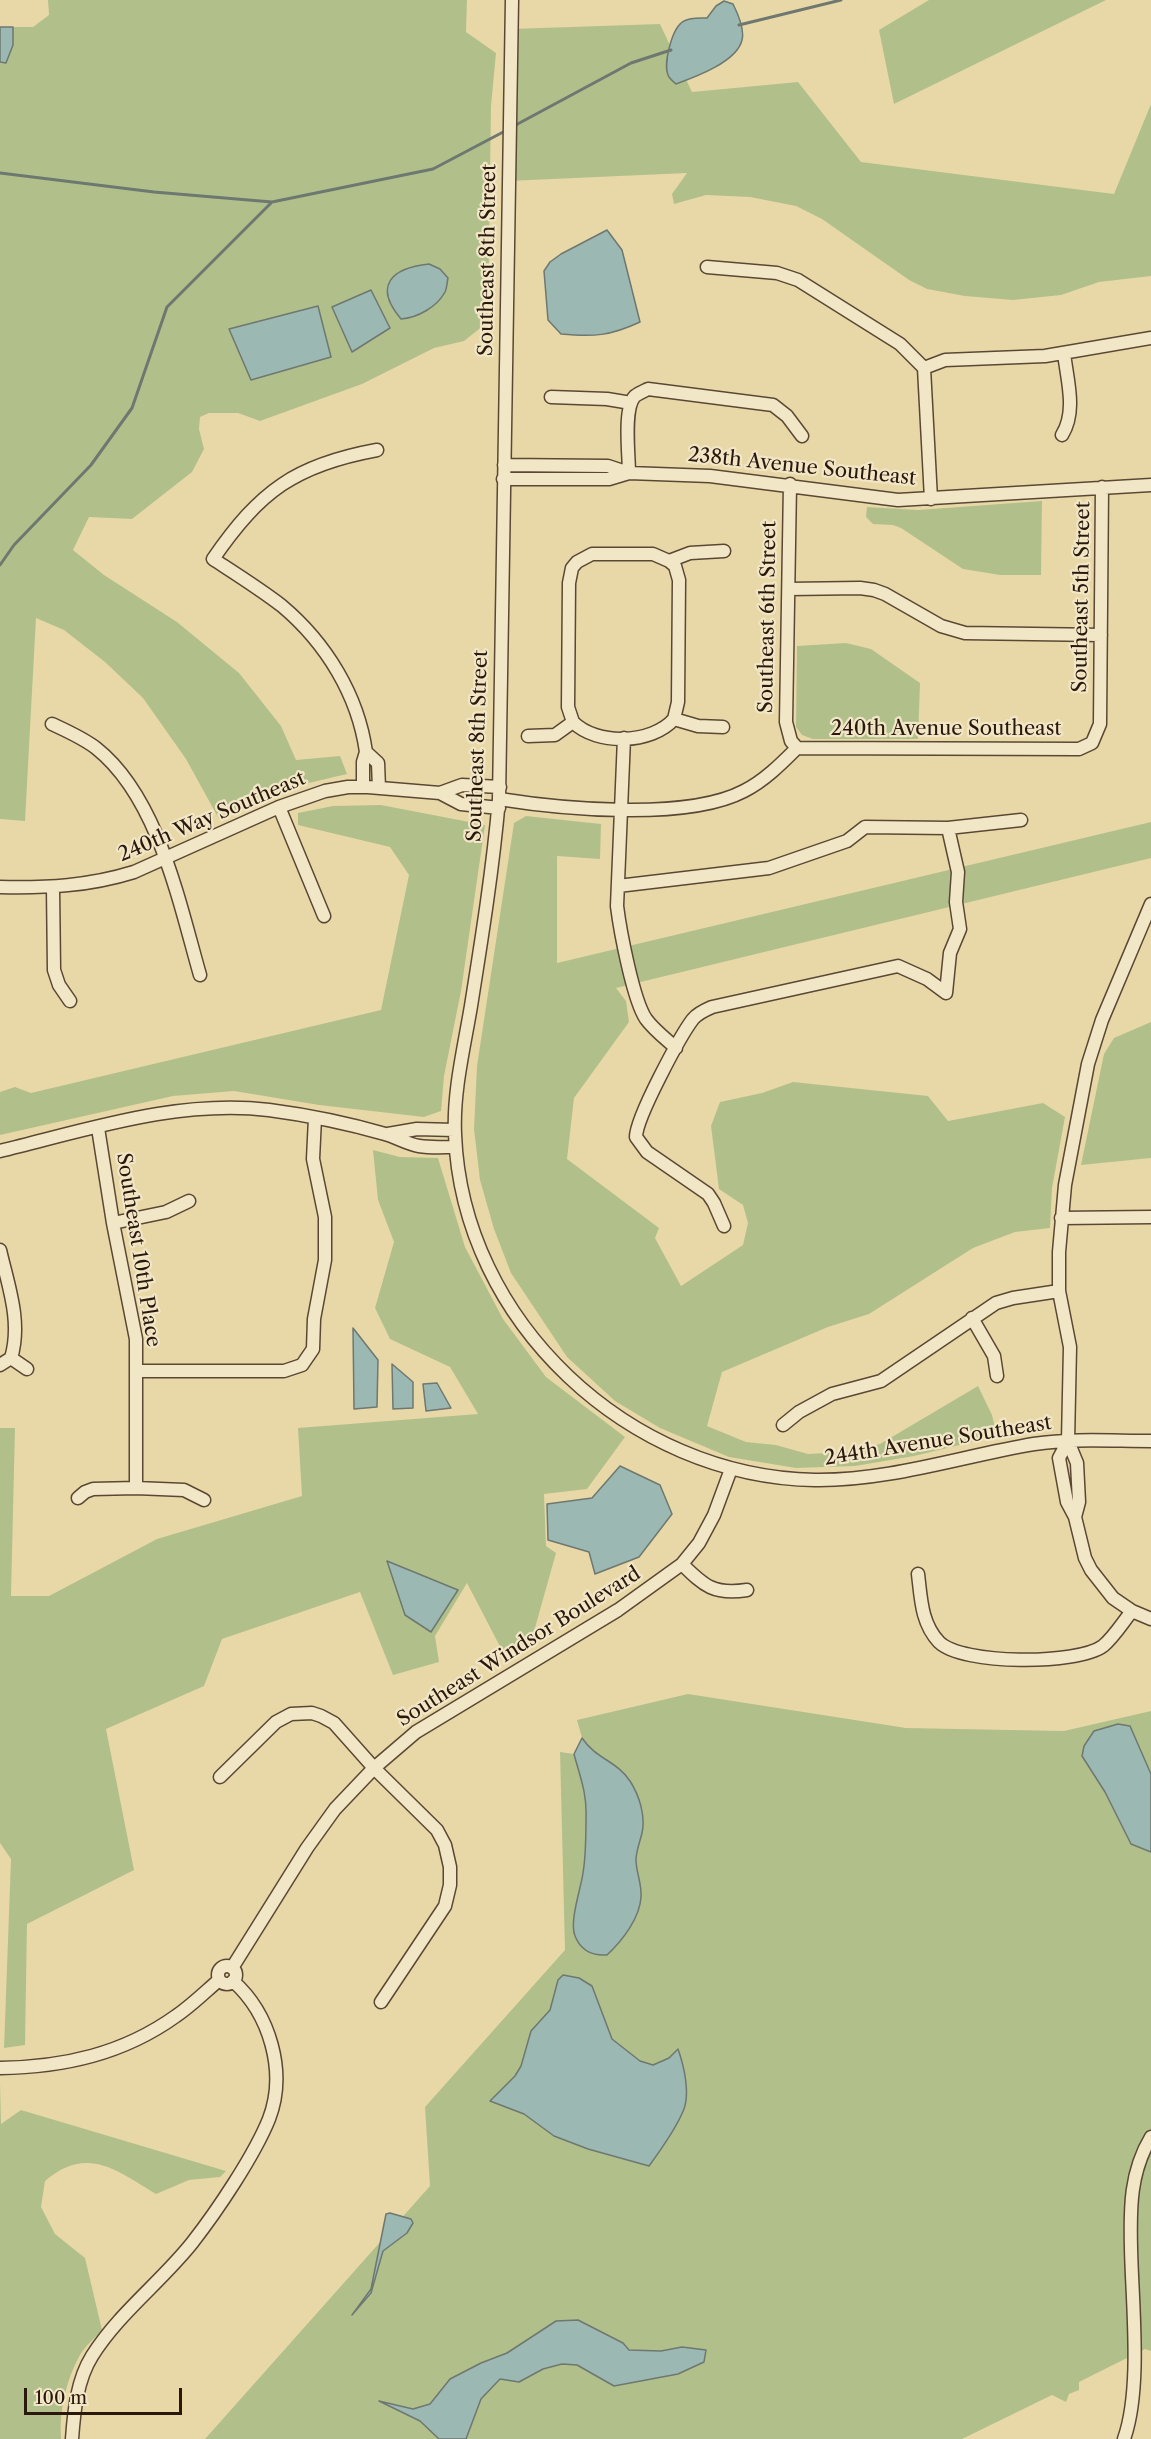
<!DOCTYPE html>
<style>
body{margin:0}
#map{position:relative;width:1151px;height:2439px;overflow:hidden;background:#e9d8a7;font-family:"Libre Caslon Text",serif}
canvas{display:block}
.scale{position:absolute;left:24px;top:2388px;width:158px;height:27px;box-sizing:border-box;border:3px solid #2a180d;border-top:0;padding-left:8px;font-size:18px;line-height:21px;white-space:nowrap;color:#2a180d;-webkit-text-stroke:4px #f1e6c6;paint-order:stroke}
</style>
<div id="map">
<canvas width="1151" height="2439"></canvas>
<div class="scale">100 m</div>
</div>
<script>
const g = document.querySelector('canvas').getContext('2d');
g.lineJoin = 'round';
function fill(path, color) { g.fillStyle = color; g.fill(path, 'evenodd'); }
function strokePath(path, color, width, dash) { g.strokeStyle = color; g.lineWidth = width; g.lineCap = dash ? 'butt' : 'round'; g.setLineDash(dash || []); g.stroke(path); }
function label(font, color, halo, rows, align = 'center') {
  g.font = font + ' "Libre Caslon Text",serif'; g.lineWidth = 4.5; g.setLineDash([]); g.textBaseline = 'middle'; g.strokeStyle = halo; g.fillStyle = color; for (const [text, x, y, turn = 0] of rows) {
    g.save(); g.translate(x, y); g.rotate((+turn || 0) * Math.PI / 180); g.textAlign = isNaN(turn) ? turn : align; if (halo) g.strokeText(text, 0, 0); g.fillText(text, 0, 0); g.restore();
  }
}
fill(new Path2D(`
 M48 0H467L466 32 496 53 491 106 488 322 464 341 434 348 362 384 260 421 238 413H209L200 417 199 429 204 449 192 472 132 519 89 517 73 550 104 575 177 622 239 673 281 726 296 760 340 756 347 774 292 787 219 819 186 759 143 698 105 662 64 630 36 618 25 821 0 819V62H6L12 45 13 27H33L49 15Z
 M929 0H1106L894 104 879 30Z
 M660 24 692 92 798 82 861 162 1114 194 1151 104V276L1099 282 1061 295 1013 300 965 296 927 289 909 280 822 219 796 206 750 197 706 195 674 204 672 194 687 173 508 181 511 29Z
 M1042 501 1041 575H1000L963 569 901 528 893 525 873 524 866 517 867 507 918 510Z
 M846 643 871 649 920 683 918 739H813L802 735 796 727 797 646Z
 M381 805 485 825 461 991 444 1076 441 1111 424 1117 319 1105 234 1091 173 1096 0 1135V1092L15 1087 31 1093 381 1010 409 875 390 847 298 825V813L333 806Z
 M526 816 601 824 600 859 557 856V963L1151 822V858L616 988 626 1001 629 1022 574 1098 567 1159 659 1228 655 1238 681 1286 743 1245 748 1223 743 1205 719 1189 711 1126 720 1102 762 1093 793 1082 928 1096 948 1121 1043 1103 1065 1117 1052 1188 1050 1228 1015 1232 973 1248 869 1314 828 1327 722 1372 707 1426 746 1442 776 1445 808 1454 844 1452 880 1444 978 1386 992 1415 997 1436 914 1456 855 1466 796 1468 729 1457 660 1428 615 1401 567 1357 511 1273 494 1229 480 1180 474 1129 477 1066 514 823Z
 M1151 1022V1158L1081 1165 1104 1054 1114 1038Z
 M373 1150 400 1157 438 1158 465 1247 503 1319 546 1377 625 1437 587 1489 544 1494 546 1546 556 1553 533 1635 505 1656 467 1583 435 1636 439 1662 393 1675 360 1592 222 1639 204 1686 106 1729 134 1870 27 1924 25 2045 4 2048 11 1859 0 1843V1428H15L11 1596H49L157 1539 302 1496 298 1428 478 1414 450 1367 390 1339 375 1308 394 1242 378 1200Z
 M688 1694 906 1728 1064 1731 1151 1711V2351L1145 2349 1079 2382V2390L1069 2394 1066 2402 1052 2395 962 2439H205L430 2186 425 2107 565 1950 560 1752 574 1754 582 1738 577 1720Z
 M0 2082 1 2124 21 2110 226 2171 220 2177 189 2180 156 2194C116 2170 87 2145 45 2181L41 2207 55 2234 85 2258 102 2330C95 2338 85 2346 80 2355 66 2380 59 2411 61 2439H0Z`), '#b1c08b');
const water = new Path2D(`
 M724 1 733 4C738 14 745 29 742 40 737 62 695 77 676 84 674 82 671 80 669 77 662 66 672 27 684 21 691 17 700 18 707 18L716 6Z
 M0 27H13V45L6 63 0 62Z
 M607 230 622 250 640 322C610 336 594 337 561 334L548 320 544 271 550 262 561 254Z
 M429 264 440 269 448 278C447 282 447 288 445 292 437 307 417 318 401 319 373 286 391 268 429 264Z
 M371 290 390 328 352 352 332 307Z
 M318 306 331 357 251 380 229 329Z
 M353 1328 378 1360 377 1407 354 1409Z
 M392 1364 413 1382V1408L393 1409Z
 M437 1383 451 1408 426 1411 423 1384Z
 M620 1466 660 1485 672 1514 639 1557 595 1574 589 1552 548 1540 547 1504 592 1498Z
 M387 1561 458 1590 431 1632 405 1615Z
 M1118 1724 1130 1726 1151 1774V1852L1131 1844 1105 1792 1082 1756 1084 1746 1094 1731Z
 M582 1738C596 1759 617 1761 630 1781 639 1795 646 1816 642 1833 640 1842 636 1851 636 1860 636 1872 642 1884 641 1897 640 1918 622 1941 607 1955 592 1956 581 1951 575 1936 569 1922 581 1888 583 1873 586 1855 586 1835 586 1817 587 1793 580 1777 574 1754Z
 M563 1975 579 1978 592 1986 612 2039 640 2061 653 2065 669 2058 678 2049C684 2066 690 2092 684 2109 677 2127 660 2151 649 2166L588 2149 554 2136 524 2114 490 2101 515 2076 521 2066 531 2031 550 2010 558 1980Z
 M390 2213 411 2219 413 2223 407 2233 383 2251 371 2293 352 2315 371 2289 386 2214Z
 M578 2320 623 2343 629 2350 661 2351 682 2347 706 2350 704 2362 678 2374 614 2386 577 2365 562 2364 543 2369 519 2382 500 2379 481 2399 466 2439H439L420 2421 379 2401 413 2409 430 2404 450 2379 481 2363 507 2353 556 2321Z`);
fill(water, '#9bb8b2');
strokePath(water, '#6e7870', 1.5);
strokePath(new Path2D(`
 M739 25 841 0
 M512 127 631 63 671 50
 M0 173 154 192 272 202
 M0 565 14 545 91 465 132 408 167 307 272 202 433 169 507 130`), '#6e7870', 3);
const minor = new Path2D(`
 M512 0 499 799C493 868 482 937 471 1006 464 1048 453 1092 455 1134 462 1322 630 1477 815 1480 889 1481 962 1456 1034 1444 1073 1438 1112 1441 1151 1441
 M707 267 777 273 798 280 900 344 924 368
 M924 368 945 360 1045 356 1151 338
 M924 368 931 499
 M551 397 607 399 631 403
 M1062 435C1077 411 1067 380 1064 353
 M802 436 787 416 773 405 648 389C644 391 639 393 635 396 623 408 629 455 629 473L710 476 898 500 1151 485
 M503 479H609L629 473 608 466 504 465
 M790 484 786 722 791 741 797 748
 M669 561 675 566 679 580 678 702 674 719
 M789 589 860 588 874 590 885 594 941 626 965 633 1101 635
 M573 722 568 707 569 583 572 568 577 562 592 554H653L669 561 690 553 724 551
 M52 724C67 731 83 738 96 748 158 797 179 902 200 975
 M528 736 555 735 573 722C597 746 652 744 674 719L698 726 723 727
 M624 738 617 906C620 930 633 1000 646 1019 654 1030 666 1039 676 1048
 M797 748 1079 749 1092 743 1100 724 1102 487
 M366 752C358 695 326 643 282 606 260 589 236 574 213 559 260 491 295 465 377 450
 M363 787V762L366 752 378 763 379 788
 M499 799C562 809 687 821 744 791 764 781 781 764 797 748
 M279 807 324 916
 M499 808 461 804 440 793 462 785 500 787
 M948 828 1021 820
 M618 886 769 868 847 841 865 827 948 828 958 872 956 902 960 929 950 953 946 993 927 979 898 966 712 1007C705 1010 698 1013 693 1019 680 1036 636 1118 636 1137L647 1152 708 1194 714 1203 724 1226
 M0 887C47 888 89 886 134 872L279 807 325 791 348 787H368L440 793
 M53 888 54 970 59 985 70 1001
 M98 1128 113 1223 136 1339V1488
 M388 1134 417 1129 454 1130
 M0 1151C87 1130 178 1099 269 1110 307 1115 347 1123 385 1134 396 1137 407 1144 419 1146 431 1148 443 1147 455 1147
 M1061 1218 1151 1217
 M113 1223 166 1212 189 1201
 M0 1250C8 1285 22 1322 11 1358
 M972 1318 994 1356 997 1376
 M0 1365 11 1358 27 1369
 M136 1371H284L302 1365 313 1349 314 1319 325 1260V1217L313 1159 315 1118
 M783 1425 799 1412 832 1394 881 1381 996 1303 1013 1298 1059 1291
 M1068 1441 1059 1458 1067 1502 1075 1517 1085 1558 1091 1570 1113 1598 1132 1611 1151 1619
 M78 1498 85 1492 93 1489 136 1488 184 1490 204 1500
 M1075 1517 1079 1502 1077 1463 1068 1441 1070 1347 1059 1291V1252L1065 1185 1088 1064 1102 1020 1151 904
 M682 1564C704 1586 714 1595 747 1590
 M918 1574C921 1598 921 1623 939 1642 962 1665 1077 1665 1103 1646 1114 1637 1123 1622 1132 1611
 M220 1777 276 1722 291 1714 312 1713 321 1716 334 1723 374 1768 437 1830 445 1845 450 1867V1885L445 1906 381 2002
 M218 1975a9 9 0 1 1 18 0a9 9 0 1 1-18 0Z
 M232 1968 307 1848 335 1809 374 1768 416 1732 618 1610 682 1564 699 1543 714 1515 731 1469
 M0 2068C64 2067 123 2054 176 2016 191 2006 205 1992 219 1980
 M72 2439C74 2411 77 2380 92 2356 119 2313 161 2282 192 2243 217 2211 254 2156 269 2119 287 2072 270 2014 233 1981
 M1124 2439C1142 2388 1132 2303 1131 2248 1130 2208 1130 2172 1151 2137`);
strokePath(minor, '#5a4834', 15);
strokePath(minor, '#f1e6c6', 12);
label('20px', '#2a180d', '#f1e6c6', [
 ["Southeast 8th Street",488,260,-89],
 ["238th Avenue Southeast",802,467,6],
 ["Southeast 5th Street",1082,597,-89],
 ["Southeast 6th Street",768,617,-89],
 ["240th Avenue Southeast",946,729],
 ["Southeast 8th Street",478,746,-88],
 ["240th Way Southeast",212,817,-23],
 ["Southeast 10th Place",138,1250,81],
 ["244th Avenue Southeast",938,1441,-9],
 ["Southeast Windsor Boulevard",519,1647,-32]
]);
</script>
